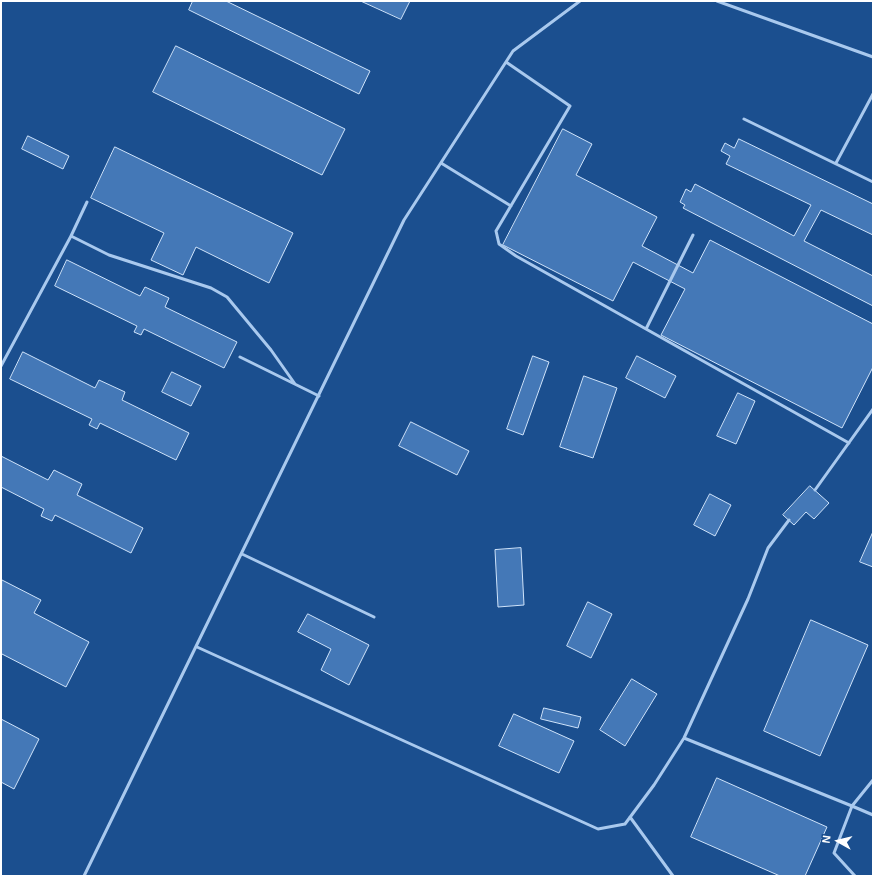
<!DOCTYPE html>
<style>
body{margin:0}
#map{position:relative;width:874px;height:877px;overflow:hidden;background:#1b4f8f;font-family:Helvetica,sans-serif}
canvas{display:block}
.frame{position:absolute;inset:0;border:2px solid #fff;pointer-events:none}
.north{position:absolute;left:818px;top:821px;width:40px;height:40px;-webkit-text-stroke:3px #1b4f8f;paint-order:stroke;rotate:278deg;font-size:11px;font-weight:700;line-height:16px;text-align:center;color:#fff}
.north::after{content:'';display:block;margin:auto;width:14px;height:18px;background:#fff;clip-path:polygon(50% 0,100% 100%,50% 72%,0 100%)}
</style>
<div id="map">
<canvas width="874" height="877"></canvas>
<div class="frame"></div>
<div class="north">N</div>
</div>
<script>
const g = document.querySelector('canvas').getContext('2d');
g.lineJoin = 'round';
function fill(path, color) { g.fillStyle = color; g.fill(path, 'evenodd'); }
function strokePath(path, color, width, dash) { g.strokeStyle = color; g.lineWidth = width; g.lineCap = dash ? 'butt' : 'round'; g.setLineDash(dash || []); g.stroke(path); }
const building = new Path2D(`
 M193 1H226L370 71 359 94 189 10Z
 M361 1H410L401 19Z
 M176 46 345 129 322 175 153 92Z
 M563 129 592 144 576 175 657 217 642 246 693 273 710 240 873 324V367L842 428 661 335 685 289 633 262 613 301 503 245Z
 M28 136 69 156 63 169 22 149Z
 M739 139 873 204V235L821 210 804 241 873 276V306L683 208 685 205 680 202 686 189 691 192 695 184 794 236 811 205 726 164 730 156 721 151 725 143 734 148Z
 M115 147 293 233 269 283 196 247 183 275 151 260 164 233 91 198Z
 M67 260 140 296 145 287 169 298 165 307 237 342 224 368 144 329 141 335 134 332 137 326 55 286Z
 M23 352 95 388 99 380 125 392 122 400 189 433 176 460 100 423 97 429 89 425 92 419 10 379Z
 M533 356 549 362 523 435 507 429Z
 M637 356 676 376 665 398 626 378Z
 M172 372 201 386 191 406 162 392Z
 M584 376 617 388 593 458 560 447Z
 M738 393 755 401 736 444 717 436Z
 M411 422 469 451 457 475 399 446Z
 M1 456 48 480 54 470 82 484 77 495 143 528 131 553 55 515 52 521 41 516 44 509 1 487Z
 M810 486 829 503 814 519 806 512 794 525 783 515Z
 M710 494 731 505 715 536 694 525Z
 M873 532V567L860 562Z
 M521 548 524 605 498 607 495 550Z
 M2 580 41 600 34 613 89 642 66 687 2 654 1 656Z
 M588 602 612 614 591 658 567 646Z
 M308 614 369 645 349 685 321 670 331 649 298 632Z
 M811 620 868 645 820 756 764 731Z
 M632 679 657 694 625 746 600 730Z
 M544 708 581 717 578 728 541 719Z
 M514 714 574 741 559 773 499 746Z
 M1 719 39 739 14 789 1 782Z
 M717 778 827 827 805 876H780L691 837Z`);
fill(building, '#4478b7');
strokePath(building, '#cfe3fa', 1);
strokePath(new Path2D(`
 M717 1 873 57
 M506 62 570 106 496 231 499 244 516 256 849 443
 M744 119 873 182
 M441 163 511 206
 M836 163 873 94
 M71 236 87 202
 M646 329 693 235
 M240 357 319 396
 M1 366 71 236 109 255 211 288 227 297 271 350 295 384
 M815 490 873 409
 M242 554 374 617
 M197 647 598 829 625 824 654 785 684 738 748 599 768 548 789 520
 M684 738 852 806 873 780
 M630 817 673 876
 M84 876 404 220 513 51 580 1
 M855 876 834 853 852 806 873 815`), '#a9c9ee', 3);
</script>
